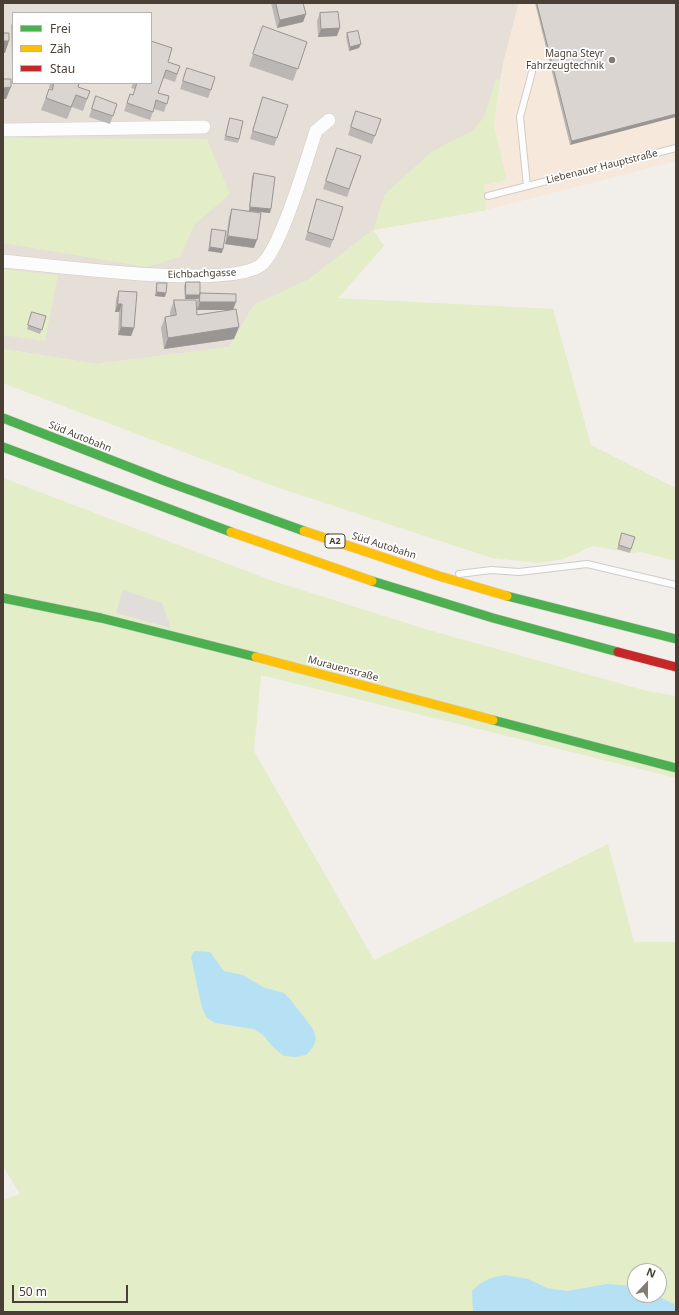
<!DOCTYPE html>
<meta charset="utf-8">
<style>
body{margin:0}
#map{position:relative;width:679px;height:1315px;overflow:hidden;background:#f2eeea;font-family:"Noto Sans",sans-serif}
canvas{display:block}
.frame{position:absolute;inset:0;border:4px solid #493f35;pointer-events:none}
.legend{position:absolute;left:12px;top:12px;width:140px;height:72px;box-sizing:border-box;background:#fff;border:1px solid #b6b2ae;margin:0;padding:5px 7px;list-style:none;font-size:12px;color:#493f35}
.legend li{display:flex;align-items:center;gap:8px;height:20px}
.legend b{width:20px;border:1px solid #b6b2ae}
.north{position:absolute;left:627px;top:1263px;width:40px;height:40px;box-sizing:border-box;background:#fff;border:1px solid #b6b2ae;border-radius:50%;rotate:22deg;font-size:11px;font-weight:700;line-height:16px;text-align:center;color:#493f35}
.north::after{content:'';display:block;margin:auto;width:14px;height:18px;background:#847c74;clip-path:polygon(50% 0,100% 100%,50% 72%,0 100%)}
.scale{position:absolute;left:12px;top:1285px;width:116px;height:18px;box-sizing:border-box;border:2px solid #493f35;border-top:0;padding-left:5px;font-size:12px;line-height:14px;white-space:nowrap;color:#493f35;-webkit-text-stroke:3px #fff;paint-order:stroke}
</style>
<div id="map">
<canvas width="679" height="1315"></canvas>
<div class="frame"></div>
<ul class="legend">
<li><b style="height:5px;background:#4caf50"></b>Frei</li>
<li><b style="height:5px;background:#ffc107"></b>Zäh</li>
<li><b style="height:5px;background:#c62828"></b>Stau</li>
</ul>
<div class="north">N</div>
<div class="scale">50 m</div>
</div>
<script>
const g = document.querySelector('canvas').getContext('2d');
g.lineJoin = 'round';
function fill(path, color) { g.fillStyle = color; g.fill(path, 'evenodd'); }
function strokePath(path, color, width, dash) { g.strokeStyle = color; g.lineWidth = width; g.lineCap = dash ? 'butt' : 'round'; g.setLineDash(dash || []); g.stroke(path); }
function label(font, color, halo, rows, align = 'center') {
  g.font = font + ' "Noto Sans",sans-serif'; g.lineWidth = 3.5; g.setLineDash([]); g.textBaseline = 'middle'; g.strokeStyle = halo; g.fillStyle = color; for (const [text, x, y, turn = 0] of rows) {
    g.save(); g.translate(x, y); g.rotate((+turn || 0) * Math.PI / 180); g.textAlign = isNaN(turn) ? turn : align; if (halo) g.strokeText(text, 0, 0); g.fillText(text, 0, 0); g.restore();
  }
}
fill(new Path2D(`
 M3 3H519L504 60 500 81 484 185 486 210 373 230 308 280 254 305 229 347 97 364 3 349ZM13 13H151V83H13Z`), '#e6dfd7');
fill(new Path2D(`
 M519 3H676V161L486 210 484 185 507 180 494 126 504 60Z`), '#f6e8db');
fill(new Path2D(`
 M496 79 500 80 494 126 507 180 484 185 486 210 373 230 384 246 338 298 553 309 591 445 676 488V561L641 552 630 553 593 546 563 559 540 563 492 558 273 486 3 383V349L97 364 229 347 254 305 308 280 373 230 385 194 429 154 449 142 473 131 484 117Z
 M3 138 207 139 230 194 195 224 180 257 146 267 3 243Z
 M3 269 58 275 45 341 3 335Z
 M3 478 270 580 425 629 647 691 676 696V778L261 675 254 751 374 960 608 844 634 942H676V1312H3V1200L20 1194 3 1166ZM635 1271H659V1295H635Z`), '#e3edc7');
fill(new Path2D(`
 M123 590 162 603 171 628 116 613Z`), '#e1ddda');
fill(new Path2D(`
 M194 951 210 952 224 971 243 975 263 987 284 993 290 999 313 1029 316 1039 313 1047 306 1055 295 1057 284 1056 273 1047 263 1035 254 1029 215 1023 207 1018 202 1008 191 957Z
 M506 1275 528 1279 547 1288 567 1291 607 1284 635 1286V1295H655L674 1304 676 1312H473L472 1291C482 1280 492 1277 506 1275Z`), '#b6e1f4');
const lane = new Path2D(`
 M527 186 520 117 532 72
 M488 196 676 148
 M459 574 491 570 519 572 587 564 676 585`);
const street = new Path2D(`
 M3 130 204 127
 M3 261C50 265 229 290 261 265 281 249 307 158 316 131L329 120`);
const fast = new Path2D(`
 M3 418 165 481 304 531
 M3 447 231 532
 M372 581 493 618 618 652
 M507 596 676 639
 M3 598 101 618 256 657
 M493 720 676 768`);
const slow = new Path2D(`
 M304 531 439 576 507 596
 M231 532 372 581
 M256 657 493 720`);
const jam = new Path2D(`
 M618 652 676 667`);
strokePath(lane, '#d0ccc7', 8);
strokePath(street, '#d0ccc7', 14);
strokePath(fast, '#d3ccc1', 10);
strokePath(slow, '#d3ccc1', 10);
strokePath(jam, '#d3ccc1', 10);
strokePath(lane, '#fdfcfc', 6);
strokePath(street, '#fdfcfc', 13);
strokePath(fast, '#4caf50', 9);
strokePath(slow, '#ffc107', 9);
strokePath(jam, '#c62828', 9);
fill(new Path2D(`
 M271 3H303L306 14 303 22 277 28Z
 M535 3H676L570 145Z
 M320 13 337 36 318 37 317 21Z
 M13 20V64H12L11 26Z
 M263 26 307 42 293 81 249 66Z
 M347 33 359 48 349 51 346 37Z
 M168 62 180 66 175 82 163 78 158 93 169 96 164 112 154 109 150 120 124 111 130 94 133 95 135 89 131 88 133 83H151Z
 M187 68 211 90 208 98 180 89Z
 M50 83H79L78 87 90 91 83 111 72 107 67 119 41 110 49 89 52 90V89L49 88Z
 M96 96 117 104 110 124 89 117Z
 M263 97 277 138 274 146 250 139Z
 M356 111 381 119 372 144 348 135Z
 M230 118 239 139 238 143 224 140Z
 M337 148 361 156 347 197 323 189Z
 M254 173 270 213 250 211 254 248 225 244 229 217 232 209 249 211 252 177Z
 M317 199 333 240 330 248 305 240Z
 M212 229 222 253 208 251 211 233Z
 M186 282 200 294 233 310 234 339 164 349 161 328 165 317 170 316V312L174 300 197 315 231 310H197V301L198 299H185L184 286Z
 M157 283 165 297 155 296 156 287Z
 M119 291 134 328 131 336 118 335 119 312H115L116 299Z
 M32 312 46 316 40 334 27 329Z
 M621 537 631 549 630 553 617 549Z`), '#bbb7b4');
fill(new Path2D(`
 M306 14 303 22 277 28 280 20Z
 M340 28 337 36 318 37 321 29Z
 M3 41H9L5 53H3Z
 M361 44 359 48 349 51 350 47Z
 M11 87 6 99H3V88Z
 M676 114V117L570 145 572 141Z
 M250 207 271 209 270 213 249 211Z
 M228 236 257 240 254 248 225 244Z
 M210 247 223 249 222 253 208 251Z
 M157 292 166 293 165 297 155 296Z
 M186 295H200L198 299H185Z
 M200 302H236L233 310H197Z
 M118 304H122L119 312H115Z
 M121 327 134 328 131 336 118 335Z
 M239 327 234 339 164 349 168 338Z`), '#999592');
const building = new Path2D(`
 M276 3H303L306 14 280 20Z
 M537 3H676V114L572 141Z
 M338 12 340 28 321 29 320 13Z
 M263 26 307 42 298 69 253 54Z
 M358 31 361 44 350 47 347 33Z
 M3 33H9V41H3Z
 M151 41 172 48 168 62 180 66 177 74 166 70 158 93 169 96 167 104 156 100 153 112 127 103 130 94 133 95 137 83H151Z
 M187 68 215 77 211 90 183 81Z
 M3 79H11V87L3 88Z
 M54 83H79L78 87 90 91 87 99 76 95 71 107 46 98 49 89 52 90Z
 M96 96 117 104 113 116 92 109Z
 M263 97 288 105 277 138 253 131Z
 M356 111 381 119 375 136 351 127Z
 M230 118 243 121 239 139 226 136Z
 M337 148 361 156 349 189 326 181Z
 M254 173 275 177 271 209 250 207Z
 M317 199 343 207 333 240 308 232Z
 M232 209 261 213 257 240 228 236Z
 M212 229 226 231 223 249 210 247Z
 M186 282H200V295H186Z
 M157 283H167L166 293 157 292Z
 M119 291 137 292 134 328 121 327 122 304H118Z
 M200 293 236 294V302H200Z
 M174 300H196L197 315 236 309 239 327 168 338 165 317 176 315Z
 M32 312 46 316 42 330 28 325Z
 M622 533 635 537 631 549 619 545Z`);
fill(building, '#dad5d1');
strokePath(building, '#999592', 1);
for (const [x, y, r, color] of [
 [612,60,4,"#847c74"]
]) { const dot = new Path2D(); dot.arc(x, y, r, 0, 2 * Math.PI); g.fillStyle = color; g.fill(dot); strokePath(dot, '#fff', 1.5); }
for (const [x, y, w] of [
 [335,541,20]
]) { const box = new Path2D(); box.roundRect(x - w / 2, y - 7, w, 14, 3); g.fillStyle = '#fff'; g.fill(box); strokePath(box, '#493f35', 1); }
label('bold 9px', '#493f35', null, [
 ["A2",335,541]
]);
label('10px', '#493f35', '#fff', [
 ["Magna Steyr",604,54],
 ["Fahrzeugtechnik",604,66]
], 'right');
label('10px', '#493f35', '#fff', [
 ["Liebenauer Hauptstraße",602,167,-14],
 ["Eichbachgasse",202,274,-2],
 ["Süd Autobahn",80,437,22],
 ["Süd Autobahn",384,546,18],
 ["Murauenstraße",343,669,15]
]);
</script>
